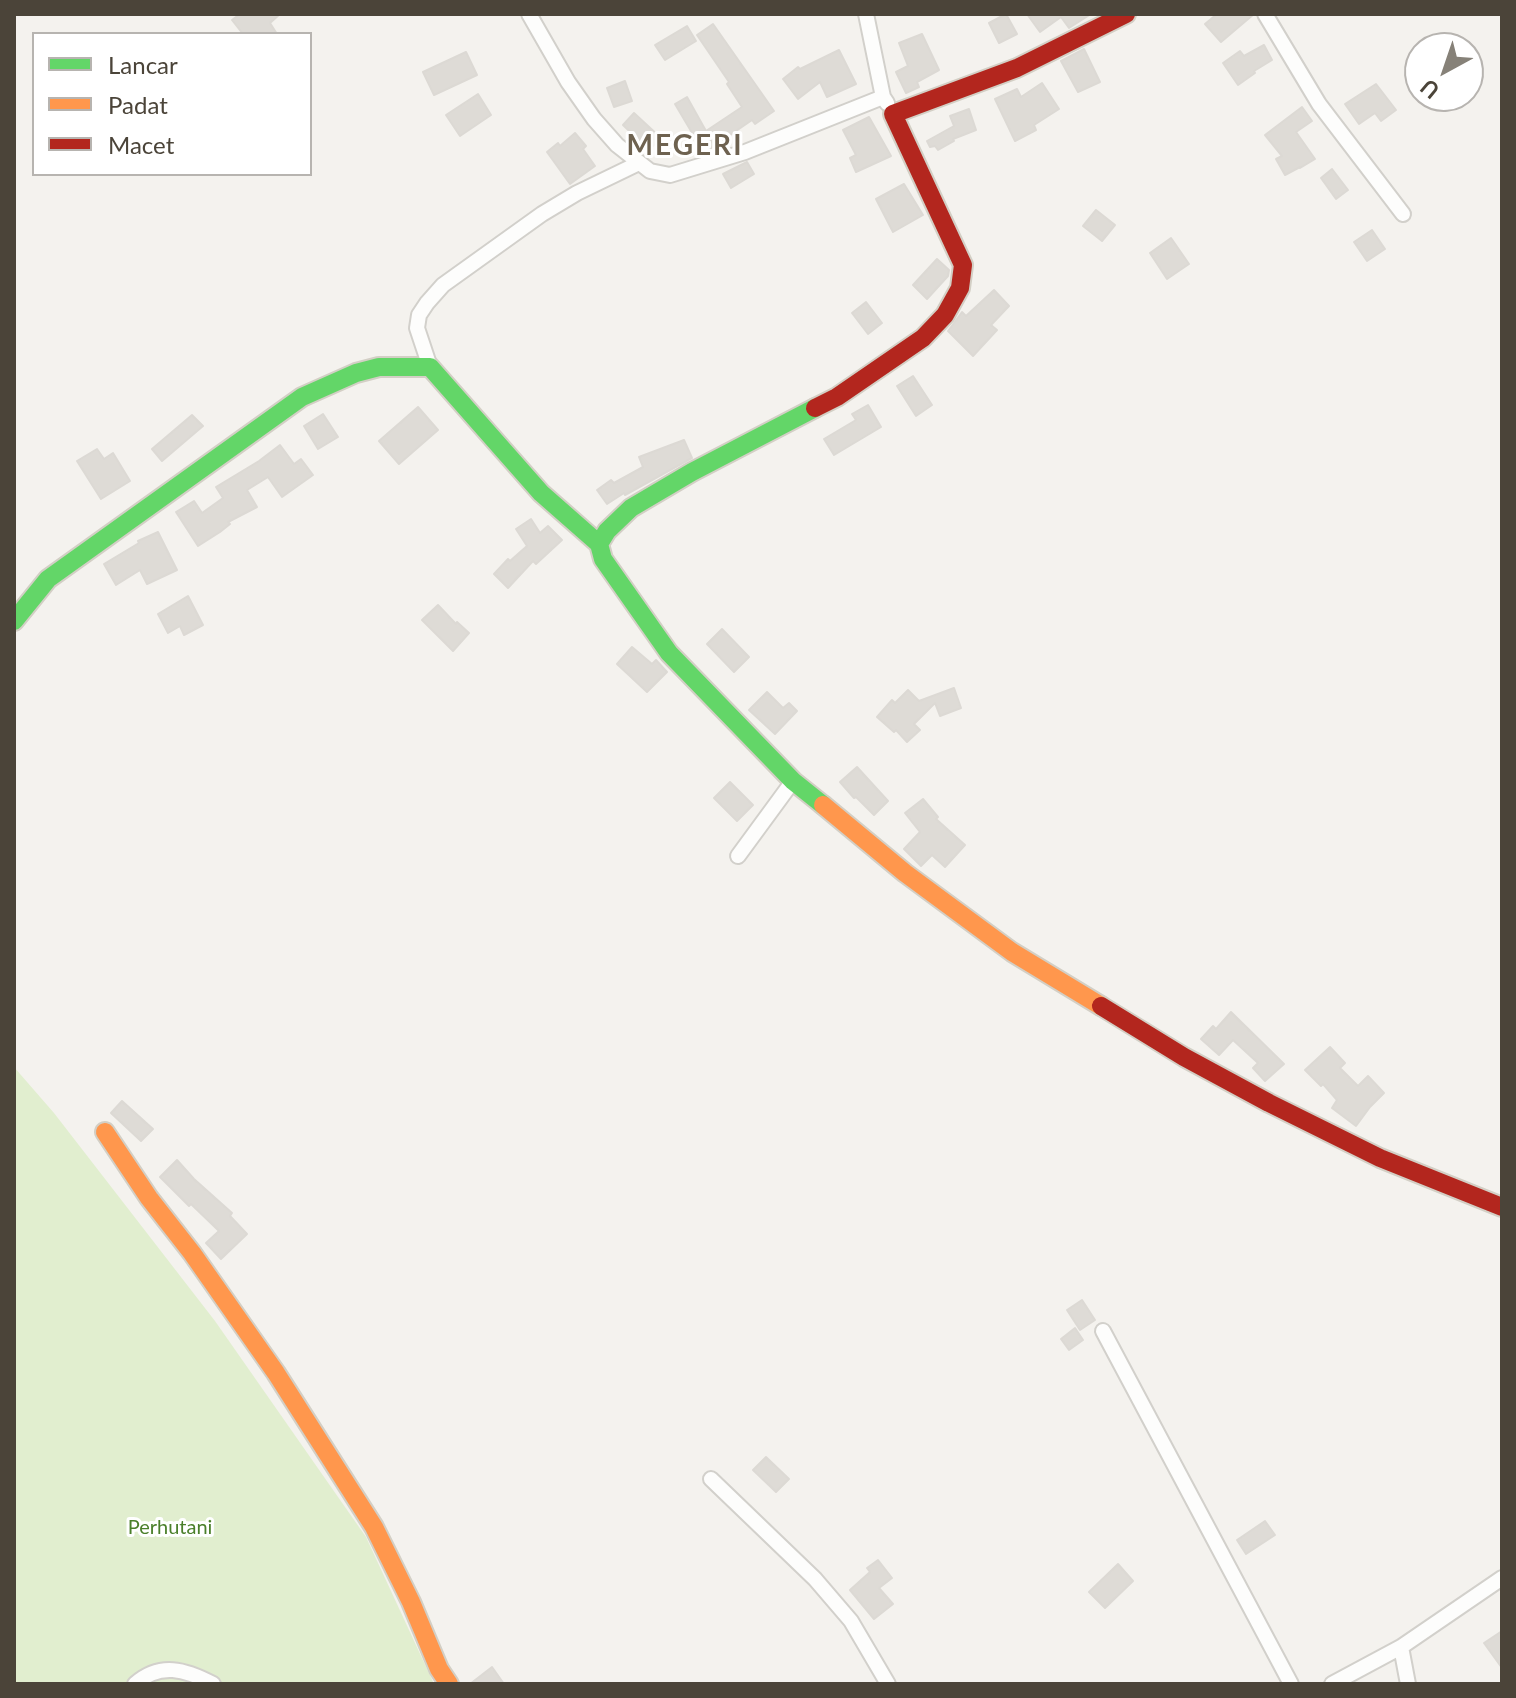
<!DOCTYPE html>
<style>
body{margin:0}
#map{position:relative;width:1516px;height:1698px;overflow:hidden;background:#f4f2ee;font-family:Lato,sans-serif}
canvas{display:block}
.frame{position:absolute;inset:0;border:16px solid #4b4439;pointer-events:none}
.legend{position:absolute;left:32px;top:32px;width:280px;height:144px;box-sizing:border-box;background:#fff;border:2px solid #b7b4b0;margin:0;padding:10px 14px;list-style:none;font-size:24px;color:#4b4439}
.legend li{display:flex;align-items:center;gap:16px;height:40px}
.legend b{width:40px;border:2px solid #b7b4b0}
.north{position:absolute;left:1404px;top:32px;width:80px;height:80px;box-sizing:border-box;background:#fff;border:2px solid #b7b4b0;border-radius:50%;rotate:220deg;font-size:22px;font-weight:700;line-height:32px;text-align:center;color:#4b4439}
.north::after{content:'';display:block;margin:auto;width:28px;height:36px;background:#868178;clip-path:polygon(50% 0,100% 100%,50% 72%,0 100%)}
</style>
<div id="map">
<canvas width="1516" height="1698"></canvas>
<div class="frame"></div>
<ul class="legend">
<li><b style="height:10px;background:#63d668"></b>Lancar</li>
<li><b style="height:10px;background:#ff974d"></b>Padat</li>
<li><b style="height:10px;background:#b3261e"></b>Macet</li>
</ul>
<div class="north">U</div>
</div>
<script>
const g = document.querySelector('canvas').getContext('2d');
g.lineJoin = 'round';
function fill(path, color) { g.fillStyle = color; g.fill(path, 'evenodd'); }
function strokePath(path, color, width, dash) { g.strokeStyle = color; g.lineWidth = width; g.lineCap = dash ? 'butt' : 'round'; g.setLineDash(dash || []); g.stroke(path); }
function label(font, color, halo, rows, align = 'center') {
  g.font = font + ' Lato,sans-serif'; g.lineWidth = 6; g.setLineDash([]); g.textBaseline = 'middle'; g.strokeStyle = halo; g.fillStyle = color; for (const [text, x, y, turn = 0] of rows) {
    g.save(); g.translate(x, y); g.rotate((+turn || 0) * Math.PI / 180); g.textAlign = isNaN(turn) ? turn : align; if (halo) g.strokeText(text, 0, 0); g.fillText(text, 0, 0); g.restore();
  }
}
fill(new Path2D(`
 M14 1067 54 1113 215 1321 366 1537 434 1684H14Z`), '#e1eecf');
const building = new Path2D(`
 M240 14H280L270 23 277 34H243L232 20Z
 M1006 14 1017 34 999 43 989 23Z
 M1027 14H1091L1069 28 1061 17 1040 32Z
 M1217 14H1254L1221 42 1205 24Z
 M713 24 774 111 755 124 752 120 704 153 675 104 687 97 706 131 742 107 727 84 729 82 697 35Z
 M687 26 696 41 665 60 655 45Z
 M922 34 939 70 917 82 919 87 906 93 896 72 908 66 899 43Z
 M1264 45 1272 60 1254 71 1255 73 1238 85 1223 63 1240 51 1244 56Z
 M1084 49 1100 82 1078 92 1061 61Z
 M839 50 856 84 827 97 820 82 798 99 783 79 798 67 800 69Z
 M466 52 477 75 434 95 423 72Z
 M625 81 632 101 614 107 607 88Z
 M1042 83 1059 109 1034 125 1036 130 1015 141 995 99 1017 89 1021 97Z
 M1376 84 1396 110 1381 121 1375 113 1359 124 1345 104Z
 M478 94 491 115 460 136 446 115Z
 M1302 107 1312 121 1296 132 1315 159 1300 168V167L1285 175 1276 159 1282 156 1265 135Z
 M969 109 976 130 953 139 954 141 938 150 935 146 930 147 927 141 954 126 950 116Z
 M634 113 661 138 649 150 623 125Z
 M869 117 891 156 856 172 850 158 856 155 843 130Z
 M575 133 586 146 583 149 595 166 570 184 547 152 558 143 560 146Z
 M747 162 754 174 731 188 723 174Z
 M1332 169 1348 190 1336 199 1321 178Z
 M904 184 923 215 893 232 876 199Z
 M1096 210 1115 225 1102 241 1083 226Z
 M1372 230 1385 249 1367 261 1354 242Z
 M1171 238 1189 264 1167 279 1150 253Z
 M937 259 949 270 948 276 927 299 913 285Z
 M994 290 1009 306 991 325 997 330 973 356 948 331 962 312 966 316Z
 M866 302 882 323 868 334 852 313Z
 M913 376 932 405 916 416 897 386Z
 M868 405 881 427 834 455 824 439 856 420 852 414Z
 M418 407 438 430 399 464 379 441Z
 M323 414 338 437 318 449 304 426Z
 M192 415 203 426 162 461 152 449Z
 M684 440 692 458 625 495 624 493 607 504 597 490 611 480 614 483 643 467 639 457Z
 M280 445 294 464 301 459 313 475 282 497 268 477 247 490 257 507 228 522 230 524 220 532 198 546 176 512 194 501 202 513 223 498 216 487 259 461Z
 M97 449 104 459 113 453 130 481 101 499 77 461Z
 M531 519 540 533 548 526 562 540 536 564 533 561 508 588 494 574 508 559 510 561 527 546 516 529Z
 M158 532 177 570 147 584 140 570 116 585 104 564 139 543 138 541Z
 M188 596 203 625 184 635 180 626 168 633 158 614Z
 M438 605 456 624 457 622 469 633 453 651 422 620Z
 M722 629 749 657 734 672 707 644Z
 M632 647 652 664 656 660 667 672 647 692 617 664Z
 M954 688 961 708 940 716 935 703 914 724 920 730 907 742 896 730 894 732 877 717 892 700 895 703 908 690 919 701Z
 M767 692 783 708 789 703 797 711 775 734 749 710Z
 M857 767 888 801 874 815 856 797 854 798 840 782Z
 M730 782 753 805 737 821 714 798Z
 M923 799 938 817 936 819 965 845 945 867 932 855 921 866 904 849 920 832 905 813Z
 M1231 1012 1284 1064 1265 1081 1253 1068 1258 1063 1233 1040 1219 1055 1201 1039 1213 1026 1216 1029Z
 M1330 1047 1345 1063 1340 1068 1358 1086 1368 1076 1384 1093 1370 1107 1356 1126 1332 1108 1337 1100 1323 1084 1321 1086 1305 1070Z
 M122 1101 153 1129 141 1141 111 1113Z
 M177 1160 194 1179 232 1213 230 1216 247 1234 221 1259 206 1243 219 1231 191 1204 189 1206 160 1177Z
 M1082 1300 1095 1320 1080 1330 1067 1310Z
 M1075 1328 1083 1340 1069 1350 1061 1339Z
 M766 1457 789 1479 776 1492 753 1470Z
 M1265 1521 1275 1535 1246 1554 1237 1540Z
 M878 1560 892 1578 879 1588 893 1604 874 1619 850 1590 870 1572 867 1568Z
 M1118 1564 1133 1581 1105 1608 1089 1592Z
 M1502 1631V1668L1484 1643Z
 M492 1667 504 1684H470Z`);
fill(building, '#dedbd6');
strokePath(building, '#dcd9d4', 2);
const street = new Path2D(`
 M529 14 568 82 594 119 617 145 650 171 670 175 745 152 883 97
 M866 14 883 97 887 103
 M1265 14 1319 104 1403 214
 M430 367 417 328 419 315 427 303 443 285 542 214 577 193 639 163
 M738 856 793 781
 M1103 1331 1291 1684
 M711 1479 815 1579 851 1621 888 1684
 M1401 1647 1408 1684
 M135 1684C160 1662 185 1669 213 1684
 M1332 1684 1401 1647 1502 1578`);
const fast = new Path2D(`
 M815 408 692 472 631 508 607 531 599 544 603 559 669 653 793 781 823 805
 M14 621 48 579 302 397 356 373 379 367H430L541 493 599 544`);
const slow = new Path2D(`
 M823 805 905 873 1012 952 1101 1006
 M105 1132 149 1198 192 1253 276 1373 374 1527 411 1602 439 1669 449 1684`);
const jam = new Path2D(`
 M815 408 837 397 923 338 945 315 960 288 963 265 893 114 1017 68 1126 14
 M1101 1006 1184 1057 1269 1103 1380 1158 1502 1207`);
strokePath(street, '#d2d0cb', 18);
strokePath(fast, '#d3cfc5', 22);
strokePath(slow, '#d3cfc5', 22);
strokePath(jam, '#d3cfc5', 22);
strokePath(street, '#fdfdfc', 14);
strokePath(fast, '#63d668', 18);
strokePath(slow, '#ff974d', 18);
strokePath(jam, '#b3261e', 18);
label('20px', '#4a7f2a', '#fff', [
 ["Perhutani",170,1528]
]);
g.letterSpacing = '2px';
label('bold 28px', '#6e6250', '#fff', [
 ["MEGERI",685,146]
]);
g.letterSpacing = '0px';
</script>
